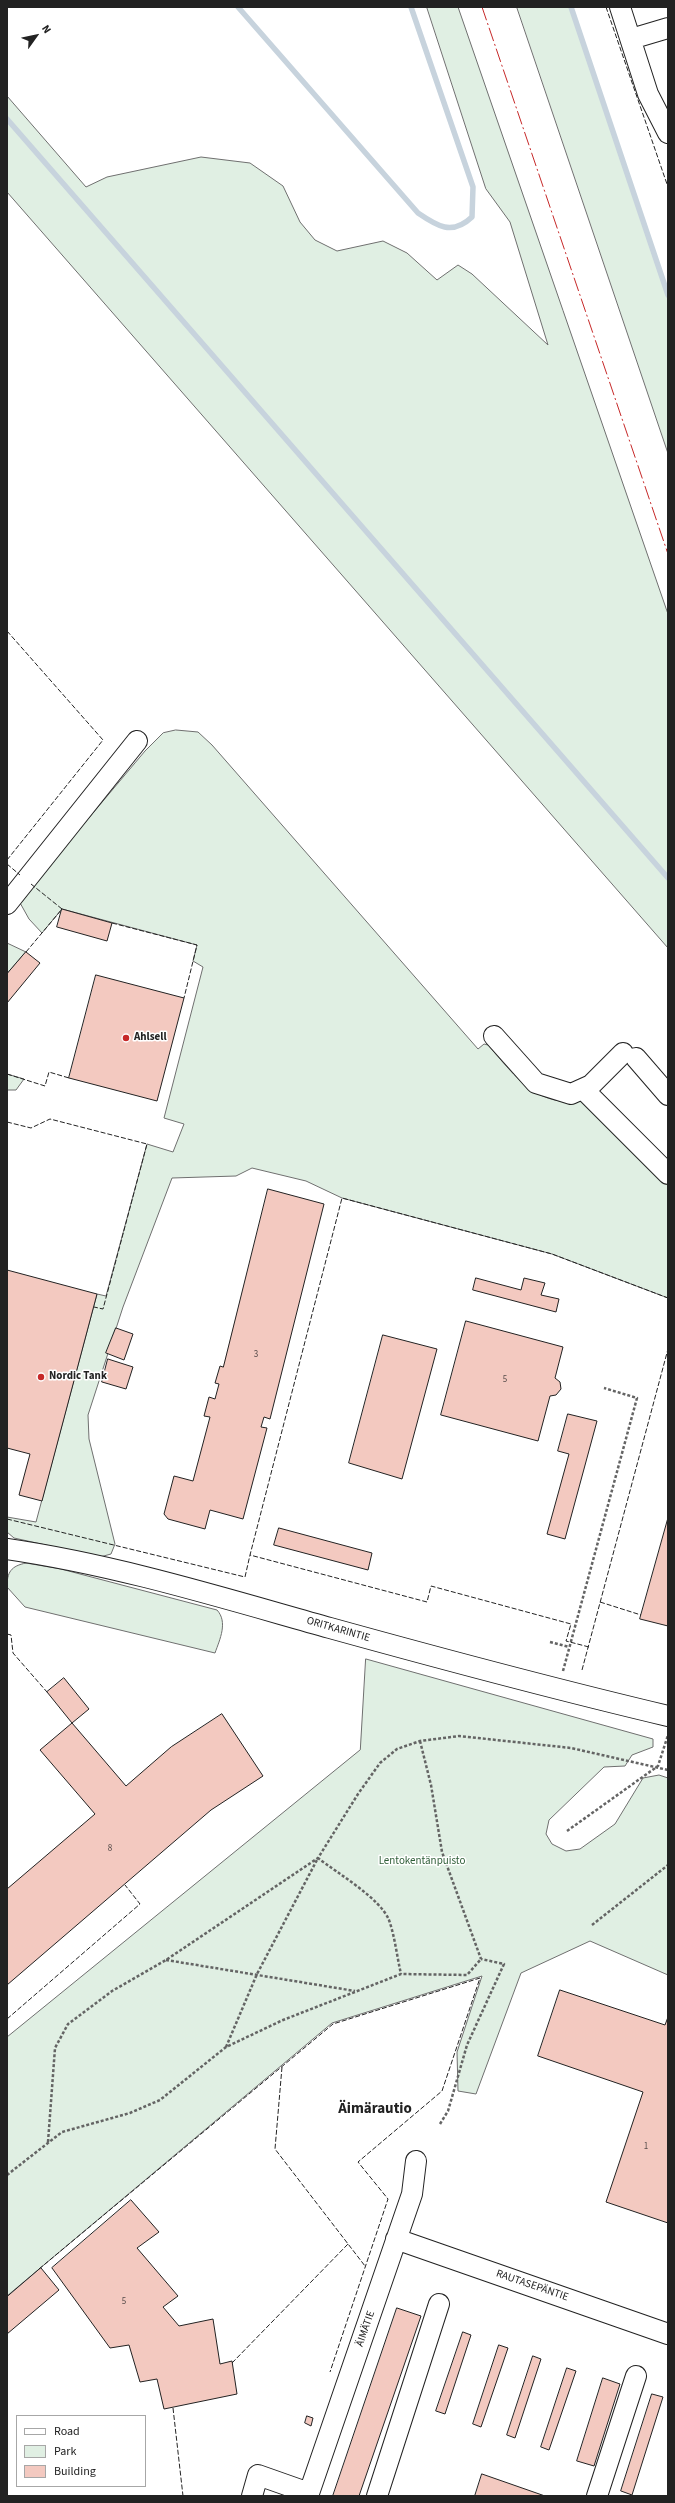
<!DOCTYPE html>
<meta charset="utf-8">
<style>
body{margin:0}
#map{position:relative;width:675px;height:2503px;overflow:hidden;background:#fff;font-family:"Source Sans 3",sans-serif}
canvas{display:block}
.frame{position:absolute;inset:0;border:8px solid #222;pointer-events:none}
.legend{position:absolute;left:16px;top:2415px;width:130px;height:72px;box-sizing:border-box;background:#fff;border:1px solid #a7a7a7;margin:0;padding:5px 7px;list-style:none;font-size:12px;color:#222}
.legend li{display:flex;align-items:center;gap:8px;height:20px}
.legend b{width:20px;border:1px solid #a7a7a7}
.north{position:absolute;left:16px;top:16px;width:40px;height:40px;-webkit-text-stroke:3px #fff;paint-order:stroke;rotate:57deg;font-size:11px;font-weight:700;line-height:16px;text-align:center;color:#222}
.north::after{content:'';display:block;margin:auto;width:14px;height:18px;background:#222;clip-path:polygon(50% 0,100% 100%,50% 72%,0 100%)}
</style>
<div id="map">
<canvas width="675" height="2503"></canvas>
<div class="frame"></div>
<ul class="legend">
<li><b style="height:5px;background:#fff"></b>Road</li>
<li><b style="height:11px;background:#e0efe3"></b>Park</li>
<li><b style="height:11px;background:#f3c9c0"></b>Building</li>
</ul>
<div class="north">N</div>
</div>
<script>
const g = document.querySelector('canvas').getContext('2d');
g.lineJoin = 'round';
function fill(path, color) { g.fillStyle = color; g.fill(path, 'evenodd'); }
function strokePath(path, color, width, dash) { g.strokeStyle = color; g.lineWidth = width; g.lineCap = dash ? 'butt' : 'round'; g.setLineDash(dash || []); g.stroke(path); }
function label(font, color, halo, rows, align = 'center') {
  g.font = font + ' "Source Sans 3",sans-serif'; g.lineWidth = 3; g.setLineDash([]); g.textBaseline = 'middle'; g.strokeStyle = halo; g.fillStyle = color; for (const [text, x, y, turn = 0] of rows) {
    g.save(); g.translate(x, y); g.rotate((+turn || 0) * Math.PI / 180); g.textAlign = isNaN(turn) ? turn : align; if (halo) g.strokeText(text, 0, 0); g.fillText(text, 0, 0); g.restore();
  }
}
const green = new Path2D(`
 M427 7H458L668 614V948L7 192V96L86 187 107 177 201 157 250 163 283 186 300 222 315 240 337 251 383 241 407 253 437 280 458 265 472 274 548 345 510 222 486 189Z
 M517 7H570L668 293V453Z
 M176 730 198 732 212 745 478 1049 484 1044 488 1045C516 1077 539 1111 587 1099L668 1178V1298L552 1254 342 1198 306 1181 252 1168 236 1176 172 1178 123 1307 88 1415 89 1439 115 1544 111 1554 100 1557 14 1538 7 1532V1517L36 1522 97 1294 106 1296 147 1144 173 1152 184 1124 164 1118 203 967 193 961 197 945 62 909 42 933 29 919 19 901 145 751 163 733Z
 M7 943 26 952 7 974Z
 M7 1074 24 1079 16 1090H7Z
 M26 1563 61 1569 217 1610C228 1622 220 1639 215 1653L25 1607 7 1587C7 1572 11 1566 26 1563Z
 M366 1659 653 1739V1747L632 1755 625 1766 604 1767 549 1820 546 1834 552 1844 566 1851 580 1849 615 1824 643 1778 659 1775 668 1778V1975L590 1941 521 1973 476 2094 458 2091 457 2052 482 1976 332 2023 7 2296V2037L360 1750Z`);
fill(green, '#e0efe3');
strokePath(green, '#6f6f6f', 1);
strokePath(new Path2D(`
 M238 7 418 213C437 226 452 236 472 217L473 187 411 7
 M571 7 668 295
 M7 119 668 878`), '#c7d3dd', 5.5);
const building = new Path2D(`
 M62 909 112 923 107 941 57 927Z
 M26 952 40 963 7 1003V974Z
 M96 975 184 998 157 1101 69 1078Z
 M268 1189 324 1204 270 1419 264 1417 261 1427 267 1428 243 1519 210 1510 205 1529 168 1519 164 1514 174 1476 193 1481 210 1417 204 1416 209 1397 215 1399 219 1384 215 1383 220 1366 223 1367Z
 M7 1270 97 1294 42 1501 19 1495 30 1454 7 1448Z
 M476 1278 521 1290 524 1278 545 1283 541 1295 559 1299 556 1312 473 1290Z
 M466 1321 563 1347 555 1378 560 1382 561 1389 556 1395 550 1396 538 1441 441 1415Z
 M116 1328 133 1334 124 1360 106 1353Z
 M383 1335 437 1349 402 1479 349 1463Z
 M108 1359 133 1367 126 1389 102 1382Z
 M568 1414 597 1421 565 1539 547 1534 569 1454 558 1451Z
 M668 1518V1626L640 1619Z
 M279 1528 372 1553 368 1570 274 1545Z
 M64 1678 89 1709 72 1723 47 1692Z
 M222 1714 263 1776 211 1810 7 1985V1889L95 1814 40 1750 72 1723 126 1786 171 1747Z
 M560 1990 665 2025 668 2017V2223L606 2202 643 2092 538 2056Z
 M131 2200 159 2232 137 2248 178 2296 163 2307 179 2326 213 2319 220 2364 232 2361 237 2394 164 2409 157 2379 140 2382 129 2345 110 2348 52 2268Z
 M41 2268 59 2290 7 2334V2297Z
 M397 2308 421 2316 359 2496H333Z
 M463 2332 471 2335 445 2414 436 2411Z
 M499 2345 508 2348 481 2427 473 2424Z
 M533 2356 541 2359 515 2438 507 2435Z
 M567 2368 576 2371 549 2450 541 2447Z
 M603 2378 620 2384 594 2466 577 2461Z
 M652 2394 663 2397 632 2495 621 2491Z
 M307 2416 313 2418 311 2426 305 2423Z
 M482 2474 545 2496H475Z`);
fill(building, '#f3c9c0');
strokePath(building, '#222', 1);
const minor = new Path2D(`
 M620 7 648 94 668 133
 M631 39 668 28
 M7 904 137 741
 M494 1036 536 1083 571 1094 591 1085 623 1053
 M636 1058 668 1095
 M583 1089 668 1174
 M7 1549C117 1565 223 1598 330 1628 442 1659 554 1689 668 1716
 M396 2239 668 2334
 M252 2496 258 2475 309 2493
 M308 2496 412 2194 416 2161
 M377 2496 439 2304
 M597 2496 636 2376`);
strokePath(minor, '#222', 22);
strokePath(new Path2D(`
 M550 1642 569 1647
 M563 1671 637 1398 604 1388
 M420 1741 431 1785 442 1852 481 1959
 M567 1831 658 1766 668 1735
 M592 1925 668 1865
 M166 1960 355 1991
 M226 2047 257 1974 318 1858C337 1873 380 1898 389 1920 395 1937 397 1957 401 1974
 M440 2124 448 2111 467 2045 504 1964 481 1959
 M48 2142 55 2048 68 2024 112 1991 166 1960 318 1858 358 1794 380 1763 397 1749 420 1741 459 1736 571 1748 668 1770
 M7 2175 62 2132 130 2113 160 2100 226 2047 283 2020 401 1974 467 1975 481 1959`), '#646464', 2.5, [3, 2]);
strokePath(minor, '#fff', 20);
strokePath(new Path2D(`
 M606 7 668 187
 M7 631 103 740 7 860
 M7 864 20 875
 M112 923 197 945 184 998
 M26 952 62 909 31 884
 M7 1074 45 1086 49 1072 69 1078
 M7 1122 31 1128 50 1119 147 1144 103 1309 94 1307
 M7 1519 245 1577 250 1555
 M600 1602 641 1615
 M7 1634 11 1635 13 1653 47 1692
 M589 1647 566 1641 571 1624 431 1586 427 1602 250 1555 342 1198 552 1254 668 1298
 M582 1670 668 1349
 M7 2019 140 1904 125 1885
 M282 2067 275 2149 365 2266
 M39 2269 333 2024 480 1978 442 2091 358 2162 388 2199 330 2372
 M232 2363 348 2244
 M173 2408 183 2496`), '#222', 1, [5, 2]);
strokePath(new Path2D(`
 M482 7 668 554`), '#c62828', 1, [14, 3, 2, 3]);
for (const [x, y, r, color] of [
 [126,1038,4,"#c62828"],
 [41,1377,4,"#c62828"]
]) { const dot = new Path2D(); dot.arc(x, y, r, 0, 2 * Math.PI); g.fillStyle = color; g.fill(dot); strokePath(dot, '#fff', 1.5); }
label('9px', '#564c4a', null, [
 ["3",256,1355],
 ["5",505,1380],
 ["8",110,1849],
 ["1",646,2147],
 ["5",124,2302]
]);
label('bold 11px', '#222', '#fff', [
 ["Ahlsell",134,1038],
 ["Nordic Tank",49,1377]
], 'left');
label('11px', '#222', '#fff', [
 ["ORITKARINTIE",338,1630,16],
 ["RAUTASEPÄNTIE",532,2286,19],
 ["ÄIMÄTIE",366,2329,-71]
]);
label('11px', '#2f5e38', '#fff', [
 ["Lentokentänpuisto",422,1862]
]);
label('bold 15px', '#222', '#fff', [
 ["Äimärautio",375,2110]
]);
</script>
